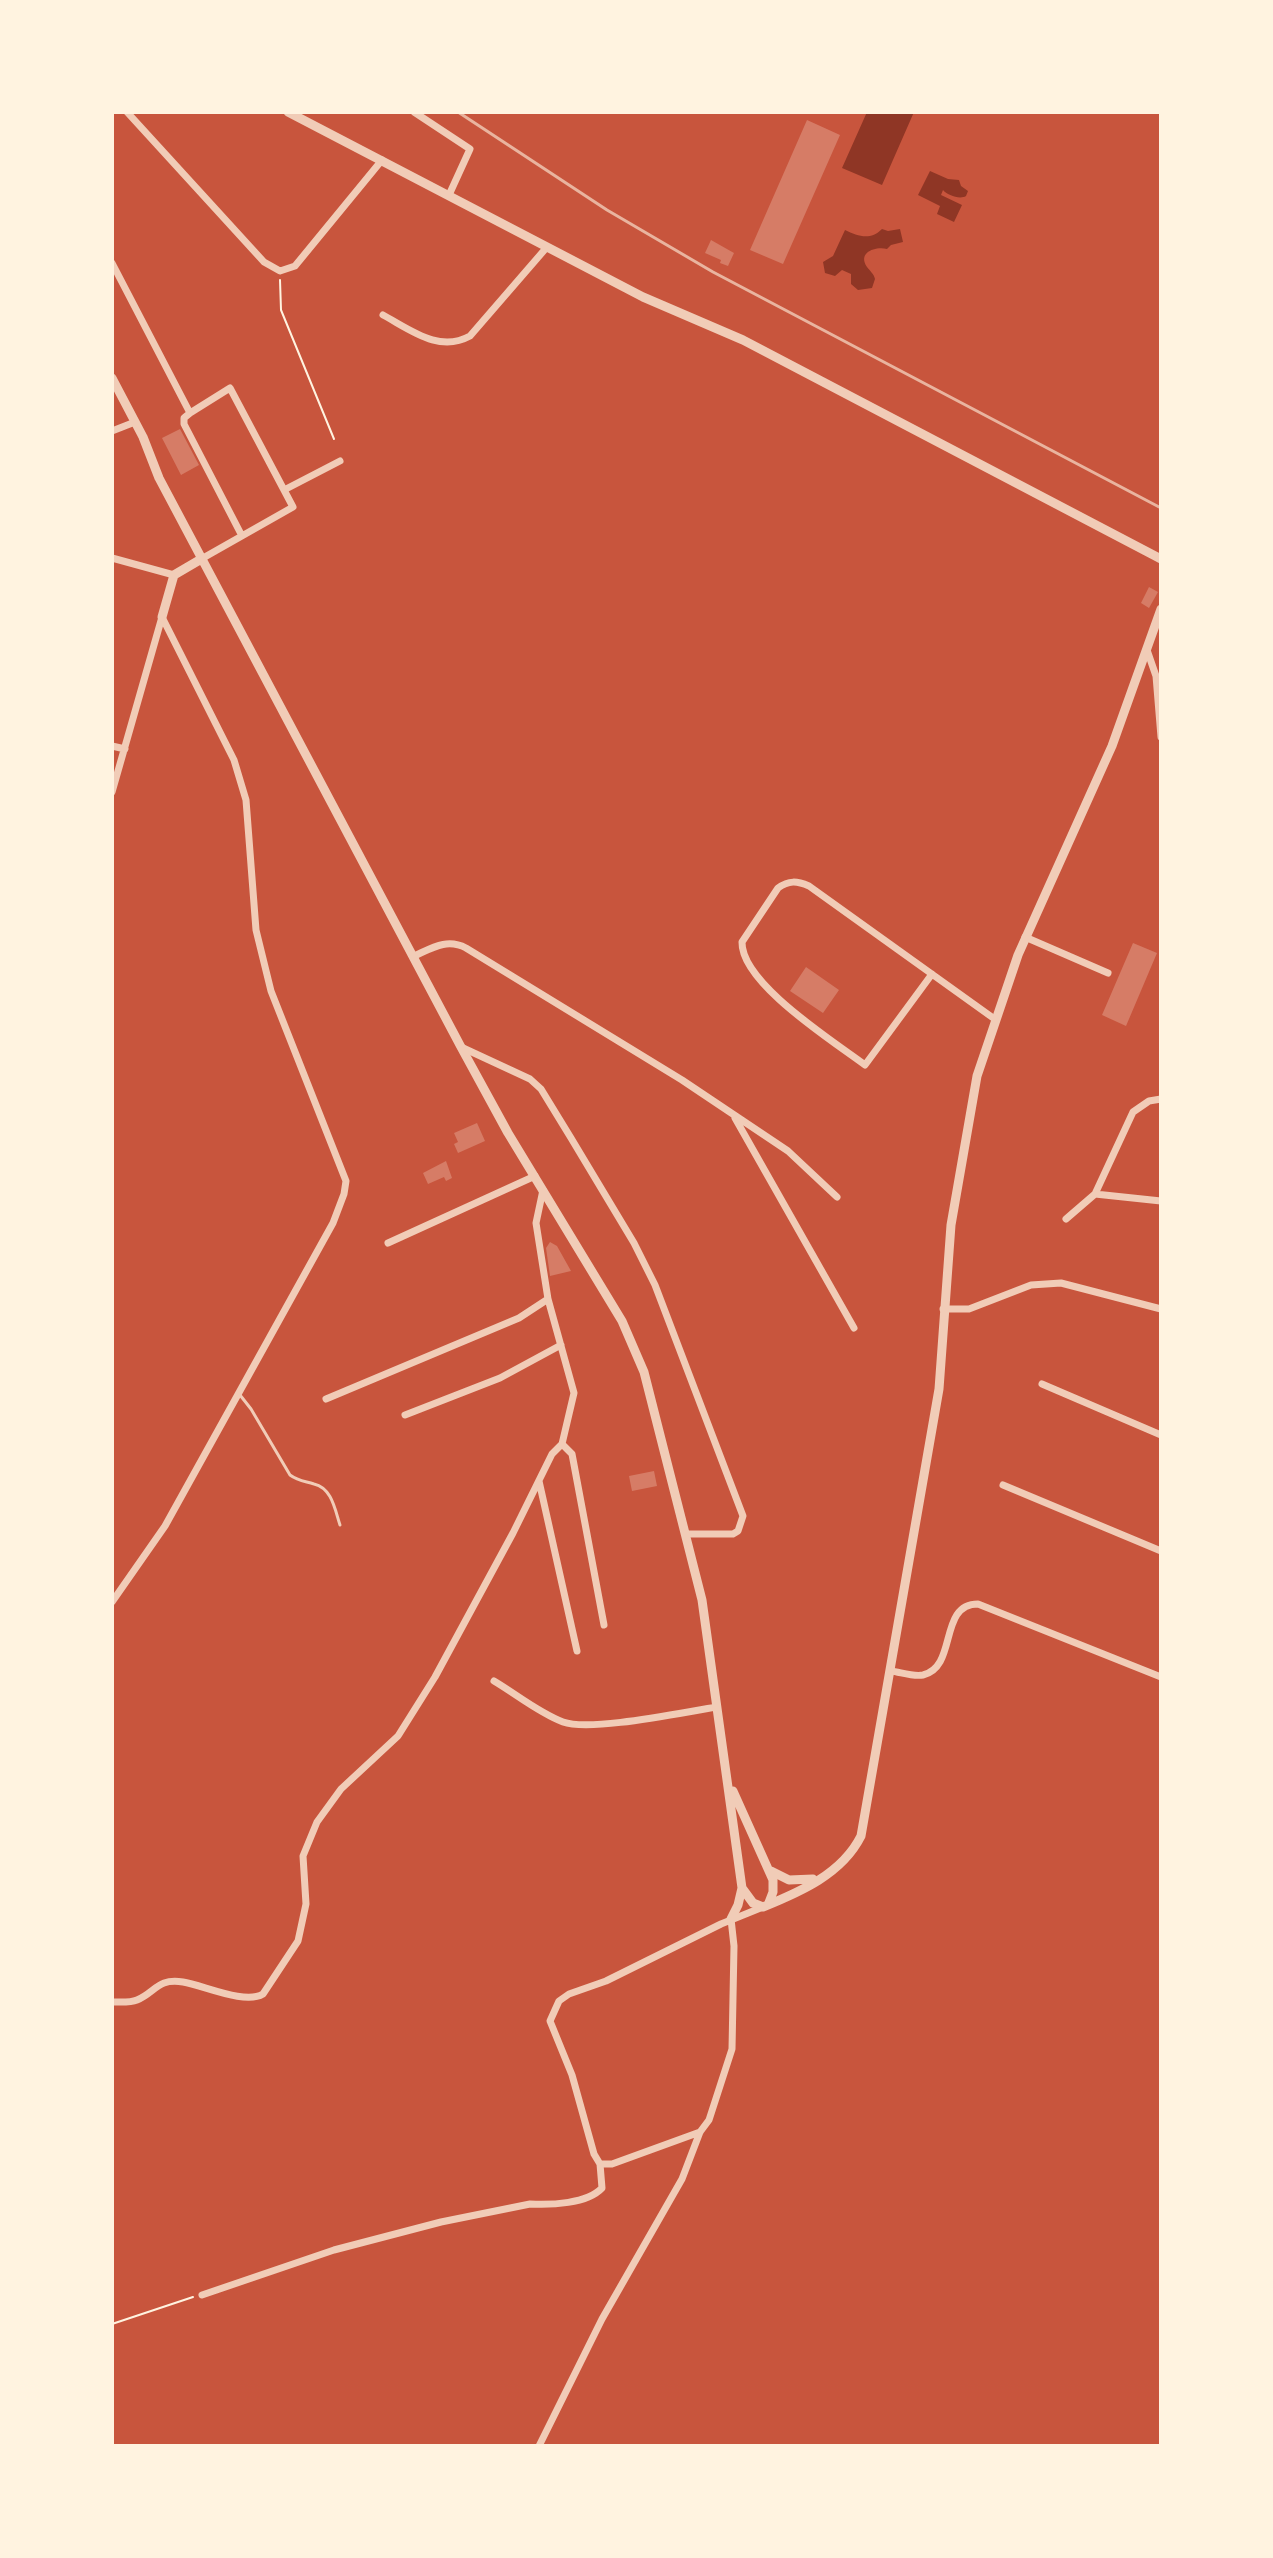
<!DOCTYPE html>
<style>
body{margin:0}
#map{position:relative;width:1273px;height:2558px;overflow:hidden;background:#c8553d;font-family:"Open Sans",sans-serif}
canvas{display:block}
.frame{position:absolute;inset:0;border:114px solid #fff3e0;pointer-events:none}
</style>
<div id="map">
<canvas width="1273" height="2558"></canvas>
<div class="frame"></div>
</div>
<script>
const g = document.querySelector('canvas').getContext('2d');
g.lineJoin = 'round';
function fill(path, color) { g.fillStyle = color; g.fill(path, 'evenodd'); }
function strokePath(path, color, width, dash) { g.strokeStyle = color; g.lineWidth = width; g.lineCap = dash ? 'butt' : 'round'; g.setLineDash(dash || []); g.stroke(path); }
fill(new Path2D(`
 M867 112H914L882 185 842 168Z
 M930 171 948 179 959 180 961 186 968 191 966 196C960 200 947 195 943 190L941 195 962 205 954 222 937 214 940 206 918 195Z
 M882 229 888 231 900 229 903 242 891 245 887 249C876 246 857 252 867 267 870 271 874 274 875 279L872 288 858 290 851 284V274L842 270 835 276 825 273 823 262 833 256 845 230C858 236 870 241 882 229Z`), '#8f3625');
fill(new Path2D(`
 M807 120 840 135 783 264 750 250Z
 M711 240 734 253 728 266 720 263 721 260 705 253Z
 M180 429 199 465 181 475 162 438Z
 M1149 587 1158 592 1149 608 1141 603Z
 M1133 943 1157 953 1126 1026 1102 1015Z
 M806 967 839 990 823 1013 790 991Z
 M477 1123 485 1141 458 1153 454 1144 458 1142 454 1133Z
 M446 1161 452 1178 446 1181 444 1177 428 1184 423 1173Z
 M550 1242 557 1246 571 1271 550 1276 546 1248Z
 M654 1471 657 1486 632 1491 629 1476Z`), '#d67c66');
strokePath(new Path2D(`
 M280 280 281 310 334 439
 M112 2324 193 2297`), '#fff3e0', 2);
strokePath(new Path2D(`
 M240 1395 251 1409 290 1475C298 1481 304 1481 314 1484 332 1488 335 1510 340 1525`), '#f1ccb7', 3);
strokePath(new Path2D(`
 M127 112 264 262 280 271 295 266 382 160
 M414 112 470 149 449 195
 M112 263 190 413 230 388 293 507 203 558
 M383 315C411 330 439 353 470 336L547 247
 M190 413 184 418V424L242 536
 M112 431 135 422
 M284 490 340 461
 M112 558 174 575
 M1147 650 1156 676 1161 737
 M112 746 125 749
 M112 792 162 617
 M1025 937 1108 973
 M414 956C432 948 447 938 466 948L682 1080 788 1151 837 1197
 M932 974 865 1065C833 1041 741 983 742 942L778 888C789 880 797 881 809 886L996 1020
 M461 1047 530 1079 541 1089 571 1138 634 1243 655 1285 743 1516 738 1531 733 1534H687
 M735 1118 854 1328
 M1095 1194 1133 1112 1149 1101 1161 1099
 M1066 1219 1095 1194 1161 1201
 M388 1243 535 1176
 M943 1309H969L1031 1285 1061 1283 1161 1309
 M1042 1384 1161 1435
 M326 1399 519 1318 548 1299
 M405 1415 500 1378 561 1345
 M562 1444 572 1454 604 1625
 M539 1481 577 1651
 M1003 1485 1161 1551
 M112 1602 165 1526 333 1223 344 1194 346 1181 271 991 256 930 246 800 234 760 162 617
 M891 1671C900 1672 913 1677 923 1675 958 1667 938 1604 978 1604L1161 1677
 M494 1681C516 1694 539 1713 563 1722 591 1732 684 1712 717 1707
 M112 2002C120 2002 130 2003 137 2000 156 1992 157 1978 183 1982 203 1985 245 2005 263 1994L298 1941 306 1904 303 1856 317 1822 341 1789 398 1736 435 1677 513 1533 552 1454 562 1444 574 1393 548 1299 536 1223 543 1190
 M700 2132 612 2164H600L594 2154 572 2075 550 2021 559 2001 569 1994 606 1981 721 1924 763 1907
 M202 2295 334 2250 441 2222 530 2204C551 2205 587 2204 602 2188L600 2164
 M539 2446 602 2319 682 2179 700 2132 709 2120 732 2049 734 1946 731 1919`), '#f1ccb7', 7);
strokePath(new Path2D(`
 M288 112 643 297 743 340 1161 559
 M112 378 143 437 159 478 461 1047 508 1133 622 1321 644 1372 702 1600 742 1888 753 1903 763 1907C800 1892 842 1874 861 1836L939 1389 951 1225 977 1076 1018 955 1112 746 1161 609
 M162 617 174 575 203 558
 M733 1791 773 1880V1892L768 1905
 M771 1871 789 1880 813 1879
 M731 1919 738 1905 742 1888`), '#f1ccb7', 9);
strokePath(new Path2D(`
 M458 112 607 210 713 272 1161 508`), '#e9b49f', 3);
</script>
